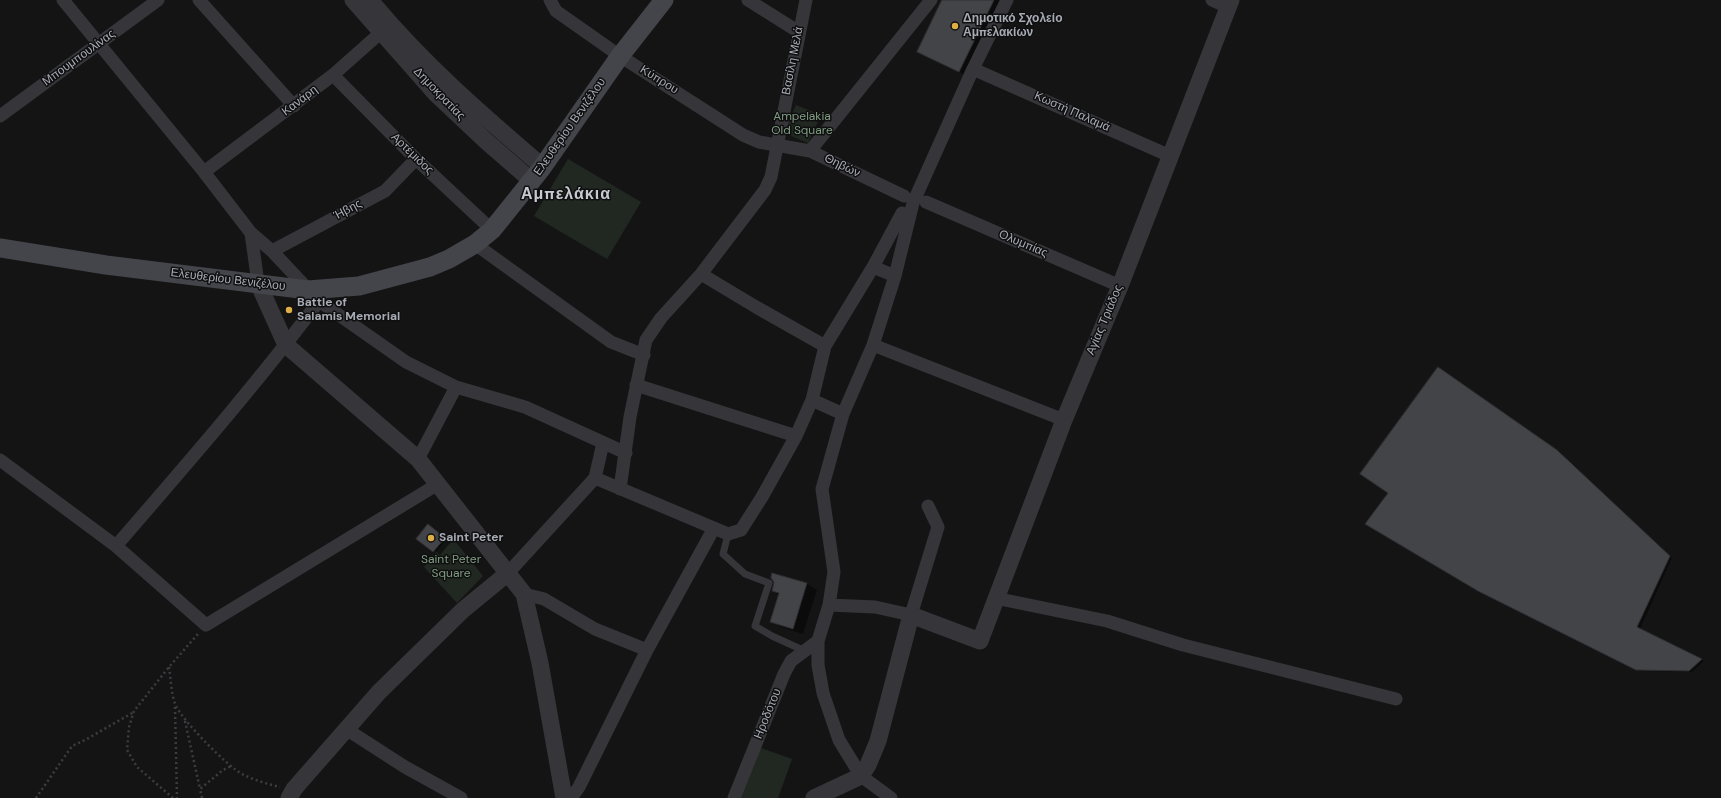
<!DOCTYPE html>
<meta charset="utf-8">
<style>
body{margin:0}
canvas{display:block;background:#141415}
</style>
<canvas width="1721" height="798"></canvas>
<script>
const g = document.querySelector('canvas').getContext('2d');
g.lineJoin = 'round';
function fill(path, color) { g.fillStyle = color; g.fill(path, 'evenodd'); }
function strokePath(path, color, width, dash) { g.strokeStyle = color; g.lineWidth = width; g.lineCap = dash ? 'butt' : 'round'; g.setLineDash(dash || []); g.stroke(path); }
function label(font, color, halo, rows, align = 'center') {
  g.font = font + ' "DM Sans",sans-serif'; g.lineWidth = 3; g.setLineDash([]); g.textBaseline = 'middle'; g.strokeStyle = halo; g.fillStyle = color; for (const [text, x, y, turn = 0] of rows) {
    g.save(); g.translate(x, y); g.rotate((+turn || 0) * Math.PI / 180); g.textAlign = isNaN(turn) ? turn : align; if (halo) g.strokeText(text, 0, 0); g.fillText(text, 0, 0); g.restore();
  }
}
fill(new Path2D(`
 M796 105 821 115 808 143 784 133Z
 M568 159 641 202 607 259 534 216Z
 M450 535 483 576 457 603 424 567Z
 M758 747 792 759 778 798H739Z`), '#212822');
fill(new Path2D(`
 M943 0H1006L969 77 928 57Z
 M1441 370 1560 452 1672 558 1640 629 1704 661 1692 672 1640 671 1482 592 1389 493Z
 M428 525 451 542 440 555 418 538Z
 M807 584 817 590 803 634 781 627 771 622 779 595 773 591Z`), '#0007');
const building = new Path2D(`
 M942 0H994L959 72 917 52Z
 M1438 367 1557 450 1670 556 1637 627 1702 659 1689 671 1636 670 1478 591 1365 524 1388 493 1360 474Z
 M428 524 445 538 433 552 416 539Z
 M772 573 807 583 793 629 770 622 779 593 772 591 774 582 771 578Z`);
fill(building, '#434448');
strokePath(building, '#2e2e31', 1);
strokePath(new Path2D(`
 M169 667C171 679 171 695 176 706 183 721 227 766 242 774 254 780 267 784 280 787
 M175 707 177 798
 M185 721 200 789
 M36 798 72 746 85 740 134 712
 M173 798 137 767 127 750 129 727 134 711 169 667 198 634
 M202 798 200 789 223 770 231 766`), '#3c3d41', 2.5, [2, 3]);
strokePath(new Path2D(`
 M728 534 723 554 745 574 769 583 755 626 772 636 805 651`), '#36363a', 7);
strokePath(new Path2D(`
 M63 0 204 172 251 233 258 283
 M199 0 294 106
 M550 0 556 11 620 56 743 135 759 142 810 151 904 196
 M748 0 799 32
 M1212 0 1228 7
 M973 69 1170 156
 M333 75 416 159 492 230
 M0 116 158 0
 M810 151 931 0
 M204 172 333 75 387 27
 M926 202 1120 286
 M475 244 611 342 644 355
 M272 251 385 191 416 159
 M873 267 895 276
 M701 274 756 307 825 346
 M319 301 406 362 456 387 525 407 626 453
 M873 345 1064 420
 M636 385 796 436
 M812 400 843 414
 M418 459 456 387
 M0 460 116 546 206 625 438 484
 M595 478 603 443
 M620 489 630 417 646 340 661 318 701 274 765 190 771 177 806 0
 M116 546C185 466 255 386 319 301L272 251 251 233
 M508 573 595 478 728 534 741 530 762 497 796 436 812 400 825 346 873 267 902 213
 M524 594 544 599 595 629 647 650
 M995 598 1107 621 1183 645 1396 699
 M829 605 875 607 911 615 938 527 928 506
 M346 729 405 767 461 798
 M571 798 579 787 647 650 714 528
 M734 798 784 674 791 661 818 641
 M891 798 861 776 839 740 823 693 818 665V641L829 605 834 572 822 489 843 414 873 345 895 276 913 203 973 69 1007 0`), '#36363a', 13);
strokePath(new Path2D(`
 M353 0 435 93 486 141 532 181
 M370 0C421 62 482 115 543 167
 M258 283 286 345 418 459 524 594 540 663 564 798
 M289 798 294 789 379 692 463 610 508 573
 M814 798 861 776 868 765 878 741 911 615 980 641 1064 420 1120 286 1231 0`), '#36363a', 17);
strokePath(new Path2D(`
 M0 248 106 265 308 290 359 286 430 267 449 259 475 244 492 230 541 169 620 56 664 0`), '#44454a', 19);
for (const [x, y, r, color] of [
 [955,26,4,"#ddaf44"],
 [289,310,4,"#ddaf44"],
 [431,538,4,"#ddaf44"]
]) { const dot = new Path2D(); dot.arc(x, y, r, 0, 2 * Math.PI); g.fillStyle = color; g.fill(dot); strokePath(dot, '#0f0f10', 1.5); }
label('bold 12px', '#a7abb4', '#0f0f10', [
 ["Δημοτικό Σχολείο",963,19],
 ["Αμπελακίων",963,33],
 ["Battle of",297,303],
 ["Salamis Memorial",297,317],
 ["Saint Peter",439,538]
], 'left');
label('12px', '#a7abb4', '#0f0f10', [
 ["Μπουμπουλίνας",79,58,-36],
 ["Βασίλη Μελά",793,61,-79],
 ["Κύπρου",659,80,32],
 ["Δημοκρατίας",439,94,46],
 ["Κανάρη",300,101,-37],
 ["Κωστή Παλαμά",1072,112,24],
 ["Ελευθερίου Βενιζέλου",570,127,-55],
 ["Αρτέμιδος",412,154,44],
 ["Θηβών",842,166,26],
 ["Ήβης",348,210,-28],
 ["Ολυμπίας",1023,244,23],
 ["Ελευθερίου Βενιζέλου",228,280,7],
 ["Αγίας Τριάδος",1105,320,-67],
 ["Ηροδότου",768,714,-68]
]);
label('12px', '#809d83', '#0f0f10', [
 ["Ampelakia",802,117],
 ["Old Square",802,131],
 ["Saint Peter",451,560],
 ["Square",451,574]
]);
g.letterSpacing = '1px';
label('bold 16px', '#c8cad1', '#0f0f10', [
 ["Αμπελάκια",566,195]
]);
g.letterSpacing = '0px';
</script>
